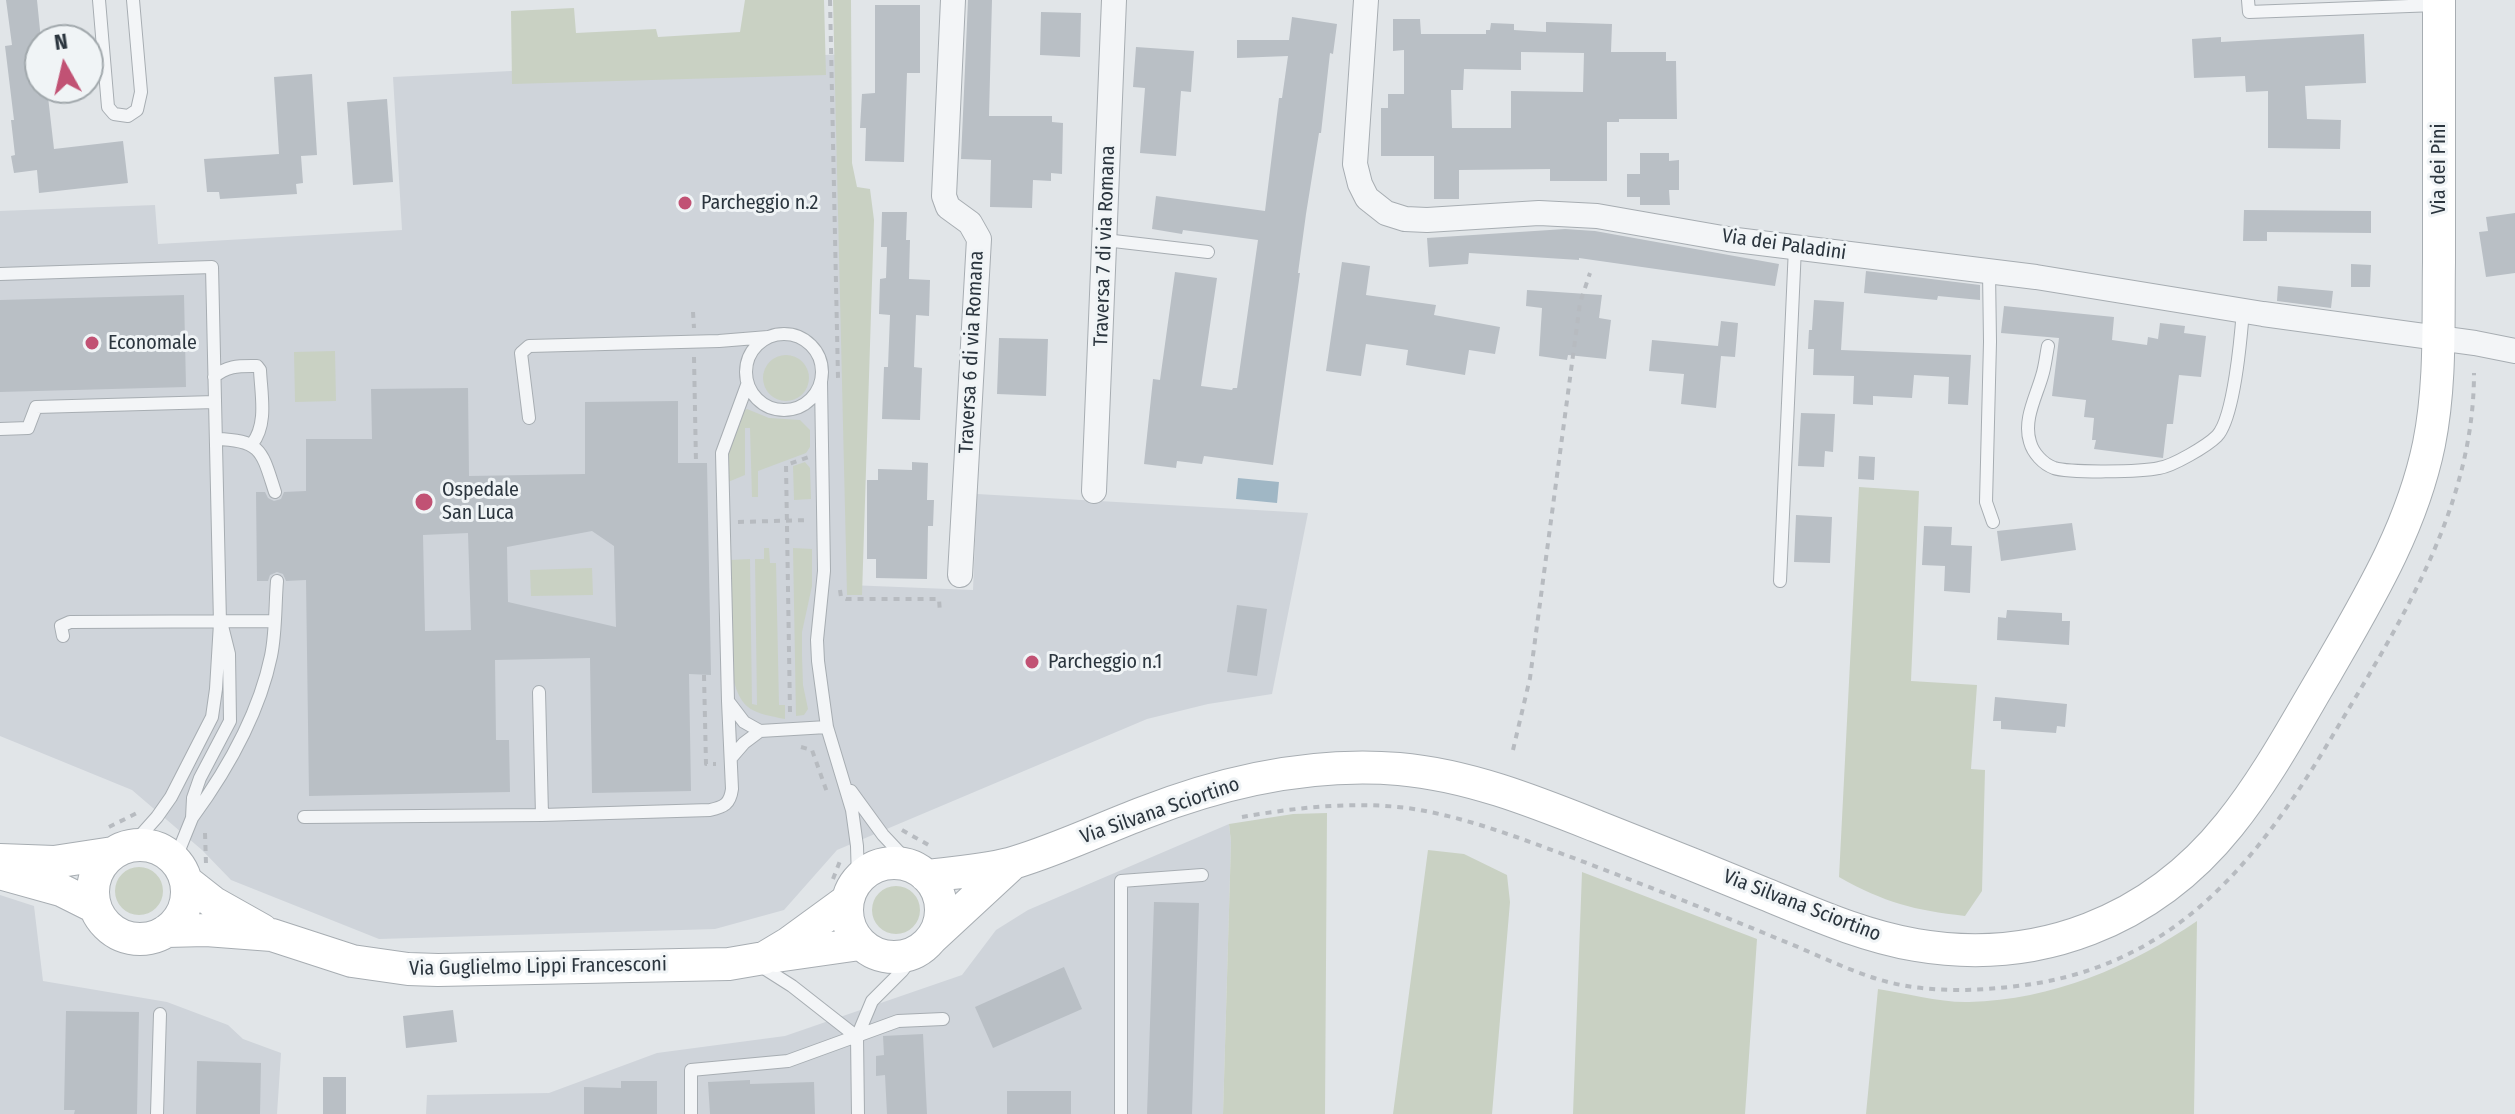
<!DOCTYPE html>
<style>
body{margin:0}
#map{position:relative;width:2515px;height:1114px;overflow:hidden;background:#e1e5e8;font-family:"Fira Sans Condensed",sans-serif}
canvas{display:block}
.north{position:absolute;left:24px;top:24px;width:80px;height:80px;box-sizing:border-box;background:#f0f4f6;border:2px solid #a1a8ac;border-radius:50%;rotate:352deg;font-size:22px;font-weight:700;line-height:32px;text-align:center;color:#2b353e}
.north::after{content:'';display:block;margin:auto;width:28px;height:36px;background:#c15274;clip-path:polygon(50% 0,100% 100%,50% 72%,0 100%)}
</style>
<div id="map">
<canvas width="2515" height="1114"></canvas>
<div class="north">N</div>
</div>
<script>
const g = document.querySelector('canvas').getContext('2d');
g.lineJoin = 'round';
function fill(path, color) { g.fillStyle = color; g.fill(path, 'evenodd'); }
function strokePath(path, color, width, dash) { g.strokeStyle = color; g.lineWidth = width; g.lineCap = dash ? 'butt' : 'round'; g.setLineDash(dash || []); g.stroke(path); }
function label(font, color, halo, rows, align = 'center') {
  g.font = font + ' "Fira Sans Condensed",sans-serif'; g.lineWidth = 6; g.setLineDash([]); g.textBaseline = 'middle'; g.strokeStyle = halo; g.fillStyle = color; for (const [text, x, y, turn = 0] of rows) {
    g.save(); g.translate(x, y); g.rotate((+turn || 0) * Math.PI / 180); g.textAlign = isNaN(turn) ? turn : align; if (halo) g.strokeText(text, 0, 0); g.fillText(text, 0, 0); g.restore();
  }
}
fill(new Path2D(`
 M845 54 849 585 973 590 977 494 1308 513 1272 694 1208 704 1147 719 837 850 784 910 715 929 379 939 231 880 202 850 132 790 0 736V211L155 205 158 244 402 230 393 77Z
 M1229 824 1231 842 1223 1114H426L427 1095 549 1093 657 1053 785 1036 962 975 996 930 1028 910Z
 M0 895 34 906 43 981 167 1002 228 1025 243 1039 281 1053 277 1114H0Z`), '#cfd4da');
fill(new Path2D(`
 M745 0H824L826 75 512 84 511 11 574 8 576 33 656 29 658 37 740 32Z
 M833 0H851L852 163 857 187 870 189 874 220 862 595H847Z
 M335 351 336 401 295 402 294 352Z
 M763 378a23 23 0 1 1 46 0a23 23 0 1 1-46 0Z
 M747 409 769 418 800 420 810 430V447L806 453 758 471V497H752L750 428H745V475L728 482V454L744 411Z
 M805 462 810 468 811 499 794 500 793 466Z
 M1859 487 1919 491 1911 681 1977 685 1971 769 1985 770 1982 891 1965 916C1914 910 1885 903 1839 877Z
 M764 548H769L770 563H776L779 705H785V719C754 713 741 711 733 678L730 560 750 559 752 704 757 705 755 559H764Z
 M793 548 812 549V586L802 632V656L803 685 808 709 804 715 796 716Z
 M592 568 593 595 531 596 530 570Z
 M1327 813 1325 1114H1223L1231 842 1229 824 1293 814Z
 M1428 850 1464 854 1507 875 1510 902 1492 1114H1393Z
 M115 891a24 24 0 1 1 48 0a24 24 0 1 1-48 0Z
 M1582 872 1757 939 1745 1114H1573Z
 M872 910a24 24 0 1 1 48 0a24 24 0 1 1-48 0Z
 M2197 921 2194 1114H1866L1878 989C1905 993 1942 1003 1969 1002 2052 1000 2130 967 2197 921Z`), '#c9d1c3');
fill(new Path2D(`
 M1238 478 1279 482 1277 503 1236 499Z`), '#a0b7c5');
fill(new Path2D(`
 M6 0H37L41 40 40 88H47L54 149 123 141 128 183 39 193 37 170 14 173 11 156 15 155 11 120H14L5 46 12 45Z
 M968 0H992L989 116H1052V122L1063 123 1062 174 1051 173V181L1033 180 1032 208 990 207 991 160 961 159Z
 M875 5H920V73H907L904 162 865 161 866 128H860L862 94 875 93Z
 M1041 12 1081 13 1080 57 1040 55Z
 M1292 17 1337 24 1333 54 1330 53 1321 133H1319L1306 214 1298 273H1300L1273 465 1204 456 1202 464 1177 461 1176 468 1144 464 1153 379 1160 380 1175 272 1217 278 1201 386 1232 390 1233 388H1237L1258 240 1183 230 1182 234 1152 229 1156 196 1265 211 1279 98H1282L1288 56 1237 58V40H1289Z
 M1393 19H1420L1421 34H1486V30H1490L1491 23 1514 24V30L1546 32V22L1612 24 1611 52H1666V61H1676L1677 119H1619V122H1607V181H1550V169L1459 170V199H1434V156H1381V108H1388V94H1404V50L1393 51ZM1521 52 1584 53 1583 92 1511 91V128H1452L1451 90H1463L1464 69 1521 70Z
 M2364 34 2366 83 2305 86 2307 119 2341 120 2340 149 2268 148V91L2246 92 2245 76 2194 78 2192 39 2221 37V42Z
 M1136 47 1194 51 1191 92 1181 91 1176 156 1140 153 1145 88 1133 87Z
 M312 74 317 155 301 156 303 183 296 184 297 194 220 199 219 192H207L204 159 279 154 274 77Z
 M387 99 393 182 353 185 347 102Z
 M1640 153H1669V161L1679 160V190H1669L1670 205H1640V197H1627V174H1640Z
 M2244 210 2371 211V233L2267 232V241H2243Z
 M882 212H907L906 240H910L909 279 930 280 929 316 916 315 914 367 922 368 920 420 882 419 884 367H888L890 315 879 314 880 279 886 278 887 247H881Z
 M2515 213V273L2486 277 2479 232 2488 231 2486 217Z
 M1565 229 1595 231 1779 264 1775 286 1579 258V260L1469 253 1468 264 1429 267 1427 238Z
 M1342 262 1370 266 1366 295 1436 305 1434 315 1500 327 1495 354 1469 350 1465 375 1406 365 1408 350 1366 344 1361 376 1326 371Z
 M2351 264 2371 265 2370 287H2351Z
 M1866 271 1980 285V300L1938 296 1937 300 1864 293Z
 M2278 286 2333 291 2331 308 2277 301Z
 M1527 290 1602 295 1599 318 1611 320 1606 359 1568 355 1567 360 1539 356 1542 308 1526 306Z
 M184 295 186 387 0 392V300Z
 M1814 300 1844 302 1841 350 1971 355 1968 405 1948 404 1949 377 1914 375 1912 398 1873 396V405L1853 404 1854 376 1813 375 1814 349H1808L1809 330H1812Z
 M2004 306 2114 317 2112 340 2147 345 2148 337 2158 339 2160 323 2185 326 2184 333 2206 336 2201 377 2179 375 2173 424H2167L2163 458 2094 449 2096 440H2092L2094 418 2084 417 2086 400 2052 396 2059 338 2001 333Z
 M1721 321 1738 323 1735 357 1721 356 1716 408 1681 404 1684 374 1649 371 1652 340 1718 346Z
 M999 338 1048 339 1046 396 997 394Z
 M468 388 469 476 585 474V402L678 401V463H707L711 675 689 674 691 791 592 793 590 658 495 660 496 740H509L510 792 309 796 306 580 286 581 283 574 277 572 270 575 268 581H257L256 492H265L268 498 274 501 281 499 284 492 306 491V439H372L371 389ZM592 531 614 546 616 627 508 602 507 547ZM468 533 471 630 425 631 423 535Z
 M1801 413 1835 414 1833 452 1825 451 1824 467 1798 466Z
 M1859 456 1875 457 1874 480 1858 479Z
 M912 462 928 463 927 500H934L933 526H928L927 579 876 578V559H867V480H878V469L912 470Z
 M1796 515 1832 517 1830 563 1794 562Z
 M2072 523 2076 550 2001 561 1997 531Z
 M1924 526 1952 527 1951 545 1972 546 1970 593 1944 591 1945 566 1922 565Z
 M1237 605 1267 609 1257 676 1227 672Z
 M2007 610 2062 613V621H2070L2069 645 1997 640 1998 617 2006 618Z
 M1995 697 2067 704 2065 727 2057 726 2056 733 2001 729V721H1993Z
 M1154 902 1199 903 1192 1114H1147Z
 M1064 967 1082 1009 993 1048 975 1007Z
 M453 1010 457 1042 406 1048 403 1016Z
 M66 1011 139 1012 137 1114H74L75 1110H64Z
 M923 1034 927 1114H887L885 1075 876 1076V1056L884 1055 883 1036Z
 M197 1061 261 1063 260 1114H196Z
 M323 1077H346V1114H323Z
 M750 1080V1084L814 1082 815 1114H710L708 1082Z
 M621 1081H657V1114H584V1087L621 1088Z
 M1007 1091H1071V1114H1007Z`), '#b9bfc5');
const lane = new Path2D(`
 M99 0 108 107 114 114 128 116 137 110 141 92 133 0
 M2248 0 2249 12 2436 5
 M1105 240 1208 252
 M1989 271 1990 342 1986 502 1993 522
 M0 274 212 267 220 623 216 689 212 717 171 797 157 817 132 845
 M746 372a38 38 0 1 1 76 0a38 38 0 1 1-76 0Z
 M2048 346C2046 356 2045 367 2042 376 2036 397 2023 420 2030 442 2033 453 2043 464 2054 468 2069 473 2142 472 2159 468 2173 466 2207 446 2217 436 2234 418 2241 336 2243 310
 M214 377C227 365 240 366 257 366L260 370C261 394 268 424 252 444
 M821 382 824 571 817 640 818 661 827 727 852 810 857 846 858 880
 M747 385 722 453 728 701 744 722 760 731 827 727
 M529 418 521 353 529 346 719 341 768 337
 M0 429 28 428 36 407 215 402
 M216 439C262 440 262 452 275 492
 M1780 581 1795 247
 M63 636 61 626 70 622 274 621
 M539 692 542 815
 M731 758 744 743 760 731
 M851 791 883 835 914 868
 M304 817 542 815 710 810C724 807 730 804 732 789L728 701
 M192 818C227 770 259 714 271 656 276 632 275 605 277 581
 M175 860 192 818 193 798 200 778 230 721 229 654 222 626
 M759 965 792 986 857 1037 872 1001 902 971 918 950
 M857 1037 858 1114
 M157 1114 160 1014
 M691 1114V1070L788 1061 898 1021 943 1019
 M1121 1114V881L1202 875`);
const street = new Path2D(`
 M953 0 944 196 948 207 970 223 979 239 960 575
 M1366 0 1355 164 1360 184 1367 198 1386 213 1405 219 1427 220 1539 213 1597 216 1728 239 2036 277 2263 314 2475 343 2515 351
 M1094 491 1114 0`);
const secondary = new Path2D(`
 M93 892a47 47 0 1 1 94 0a47 47 0 1 1-94 0Z
 M0 860 54 862 113 853
 M847 910a47 47 0 1 1 94 0a47 47 0 1 1-94 0Z
 M3 874 61 890 95 907
 M926 876C955 872 988 871 1016 862 1059 849 1101 829 1143 813 1225 781 1312 762 1399 769 1468 775 1533 801 1596 826 1652 848 1709 871 1765 894 1814 914 1863 936 1916 945 2038 966 2152 921 2229 825 2267 778 2296 723 2327 671 2369 598 2412 527 2429 444 2441 384 2438 322 2439 262 2439 175 2439 87 2439 0
 M186 881 214 903 262 930
 M166 931 206 930 272 935 352 961 408 969 438 970 729 964 764 958 789 943 848 900
 M932 938 1012 864
 M776 956 860 944`);
strokePath(lane, '#a7adb2', 14);
strokePath(street, '#a7adb2', 26);
strokePath(secondary, '#a7adb2', 34);
strokePath(new Path2D(`
 M830 0 838 378
 M693 312 694 328
 M694 357 696 463
 M738 522 809 520
 M840 590 841 597 846 599H939L940 613
 M704 675 706 764H716
 M790 712 786 465 809 457
 M801 747 812 750 828 795
 M1513 750 1530 678 1580 303 1590 273
 M1242 817C1299 807 1363 800 1420 810 1474 820 1525 840 1576 859 1645 885 1713 912 1781 940 1811 952 1841 967 1871 977 1915 992 1963 992 2009 987 2169 971 2252 870 2330 740 2398 626 2474 510 2474 373
 M109 827 137 813
 M902 830 932 847
 M205 833 206 864
 M833 879 840 861`), '#b7bbc0', 4, [6, 6]);
strokePath(lane, '#f3f5f7', 12);
strokePath(street, '#f3f5f7', 24);
strokePath(secondary, '#fff', 32);
for (const [x, y, r, color] of [
 [685,203,8,"#c15274"],
 [92,343,8,"#c15274"],
 [424,502,10,"#c15274"],
 [1032,662,8,"#c15274"]
]) { const dot = new Path2D(); dot.arc(x, y, r, 0, 2 * Math.PI); g.fillStyle = color; g.fill(dot); strokePath(dot, '#f0f4f6', 3); }
label('20px', '#2b353e', '#f0f4f6', [
 ["Via dei Pini",2439,169,-90],
 ["Via dei Paladini",1784,245,8],
 ["Traversa 7 di via Romana",1105,246,-88],
 ["Traversa 6 di via Romana",972,352,-87],
 ["Via Silvana Sciortino",1160,811,-19],
 ["Via Silvana Sciortino",1802,906,21],
 ["Via Guglielmo Lippi Francesconi",538,967,-1]
]);
label('20px', '#2b353e', '#f0f4f6', [
 ["Parcheggio n.2",701,203],
 ["Economale",108,343],
 ["Ospedale",442,490],
 ["San Luca",442,513],
 ["Parcheggio n.1",1048,662]
], 'left');
</script>
